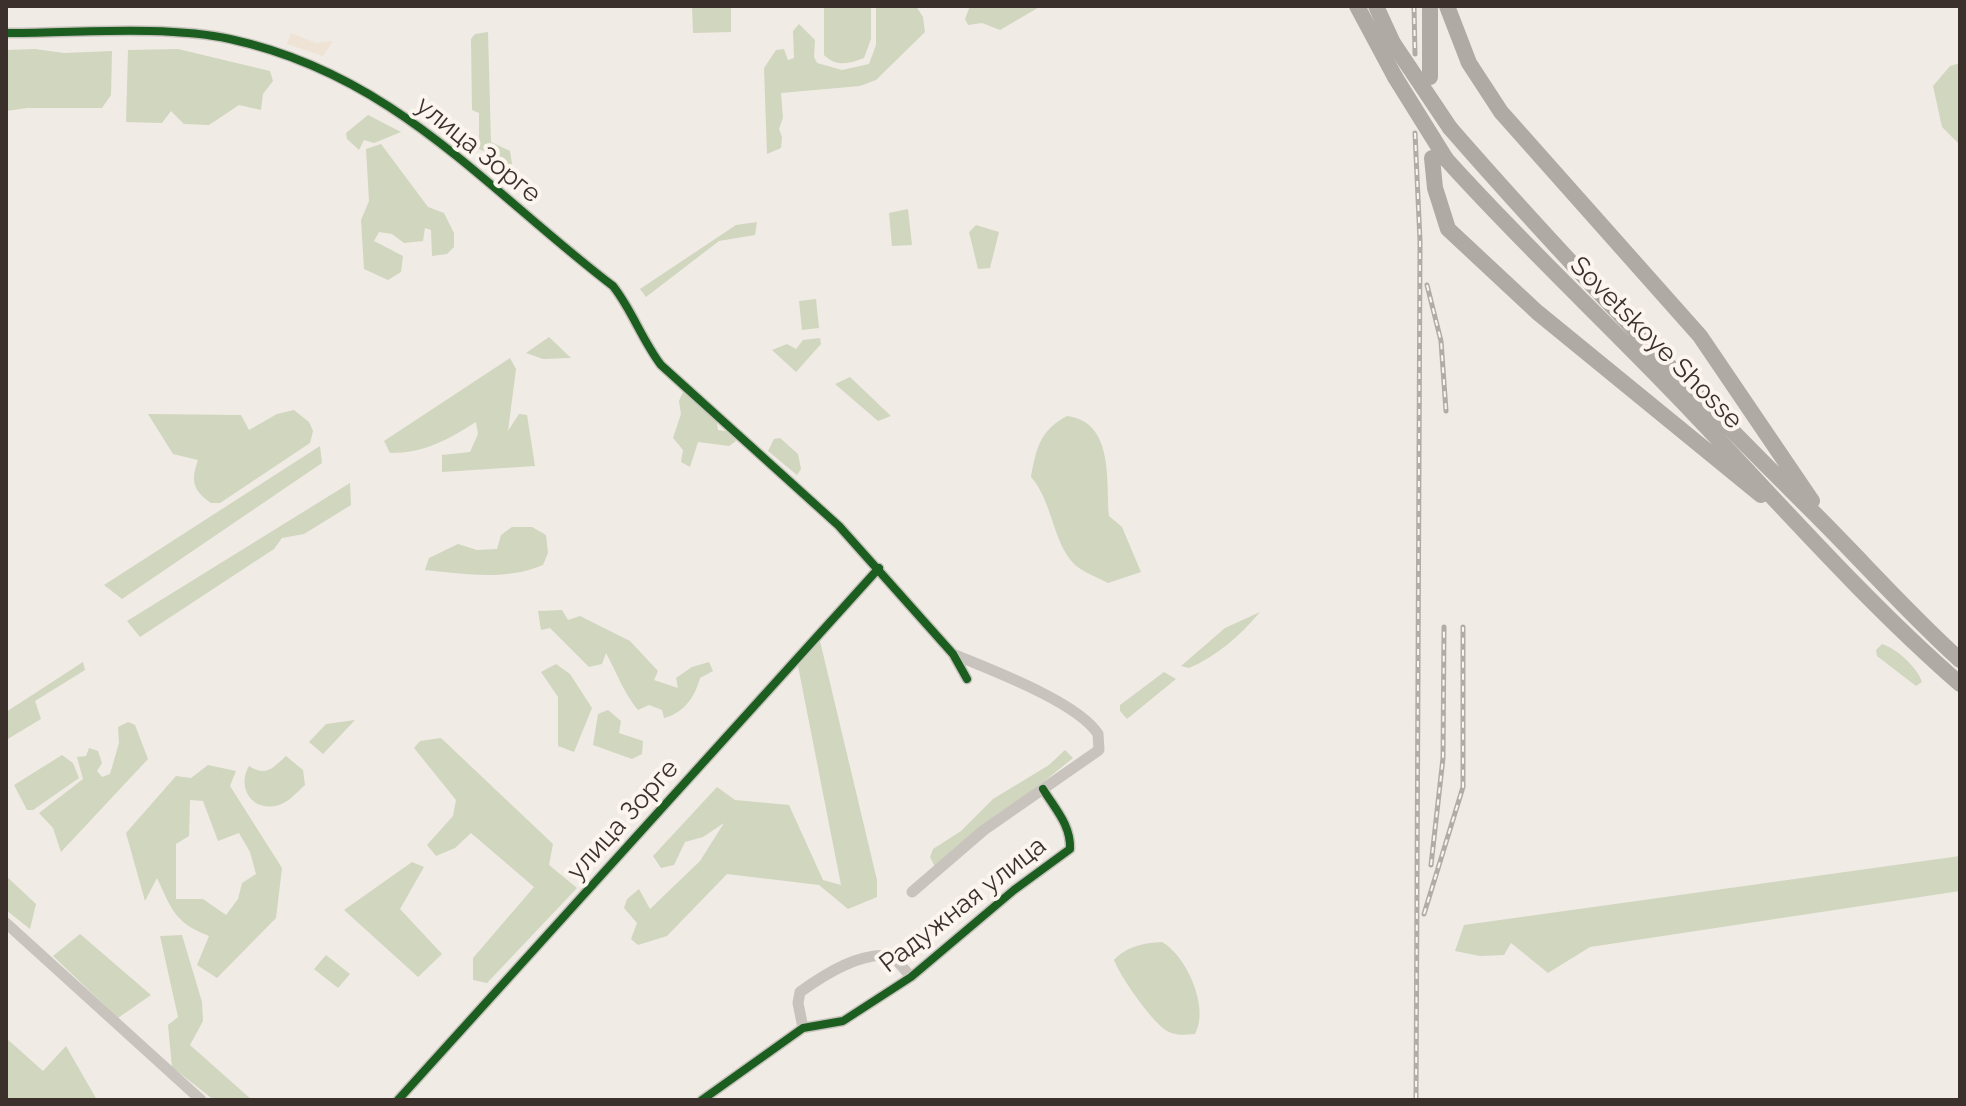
<!DOCTYPE html>
<meta charset="utf-8">
<style>
body{margin:0}
#map{position:relative;width:1966px;height:1106px;overflow:hidden;background:#f0ebe5;font-family:Raleway,sans-serif}
canvas{display:block}
.frame{position:absolute;inset:0;border:8px solid #3b302b;pointer-events:none}
</style>
<div id="map">
<canvas width="1966" height="1106"></canvas>
<div class="frame"></div>
</div>
<script>
const g = document.querySelector('canvas').getContext('2d');
g.lineJoin = 'round';
function fill(path, color) { g.fillStyle = color; g.fill(path, 'evenodd'); }
function strokePath(path, color, width, dash) { g.strokeStyle = color; g.lineWidth = width; g.lineCap = dash ? 'butt' : 'round'; g.setLineDash(dash || []); g.stroke(path); }
function label(font, color, halo, rows, align = 'center') {
  g.font = font + ' Raleway,sans-serif'; g.lineWidth = 8; g.setLineDash([]); g.textBaseline = 'middle'; g.strokeStyle = halo; g.fillStyle = color; for (const [text, x, y, turn = 0] of rows) {
    g.save(); g.translate(x, y); g.rotate((+turn || 0) * Math.PI / 180); g.textAlign = isNaN(turn) ? turn : align; if (halo) g.strokeText(text, 0, 0); g.fillText(text, 0, 0); g.restore();
  }
}
fill(new Path2D(`
 M692 6H731V32L693 33Z
 M824 6H871V39L864 58C849 64 836 67 824 55Z
 M876 6H916L923 17 925 32 876 80 860 86 781 93 783 118 779 129 782 137 781 148 767 154 764 68 776 50 784 49 788 60 794 58 793 31 799 24 815 40 814 57 817 63 842 70 869 64 876 45Z
 M970 6H1041L1000 30 982 23 968 25 965 19Z
 M488 32 491 142 510 151 512 164 503 170 488 153 479 149V113L472 110 471 39 475 34Z
 M35 49 64 53 112 51 111 95 102 108H27L6 111V50Z
 M178 49 270 71 273 81 263 94 261 110 239 105 209 125 184 124 171 111 162 123 126 122 128 50Z
 M1960 63V145L1942 127 1933 86 1950 66Z
 M368 115 401 132 374 143 364 140 359 150 347 139 346 133Z
 M381 144 428 207 444 213 454 233V247L447 254 432 256 431 230 425 228 423 241 404 243 392 234 379 232 374 241 403 256 401 272 388 280 364 269 361 220 369 201 366 149Z
 M908 209 912 245 892 246 889 213Z
 M757 222 755 235 719 241 646 297 640 289 736 225Z
 M976 225 999 232 990 268 978 269 969 232Z
 M816 299 819 328 802 330 799 301Z
 M549 337 571 358 543 359 526 353Z
 M820 338 821 344 796 372 772 350 787 344 796 349 803 340Z
 M510 358 516 369 508 431 519 414 527 415 535 466 442 472V455L470 452 478 434 476 422C447 440 425 453 390 453L384 441Z
 M850 377 891 416 878 421 835 384Z
 M684 390 716 418 718 430 731 432 736 441 729 446 698 442 690 467 681 462 683 450 673 438 681 414 679 401Z
 M294 410 309 422 313 431 310 443 220 503H211C192 490 191 480 198 460L173 454 148 414 241 415 249 430 277 414Z
 M1067 416C1114 422 1106 480 1109 516L1122 527 1141 572 1108 583C1099 578 1088 574 1079 568 1053 549 1054 503 1031 477 1036 449 1040 430 1067 416Z
 M780 438 798 454 801 469 797 475 768 451 774 439Z
 M320 446 322 463 122 599 104 585Z
 M350 483 351 505 304 534 282 538 274 549 140 637 127 621Z
 M512 527H532L546 535 548 553 543 565C506 581 465 574 425 570L429 558 458 544 477 550 497 549 501 535Z
 M562 610 568 620 580 616 630 641 658 671 654 680 678 688 676 678 692 667 709 662 713 671 700 678C695 697 684 713 664 718L662 710 649 705 638 710C623 692 617 673 606 653L602 664 589 667 550 628 541 630 538 611Z
 M1260 612C1240 636 1217 656 1189 668L1181 666 1225 628Z
 M820 641 877 880V897L848 909 819 885 727 874 667 936 638 945 631 939 637 923 624 908 627 899 639 889 650 909 700 861 724 823 703 837 685 842 674 865 661 868 653 856 717 787 735 800 789 805 823 880 841 885 798 666Z
 M1882 644C1896 648 1918 668 1922 682L1916 686 1877 656 1876 650Z
 M83 662 85 670 35 701 41 719 6 740V712Z
 M556 664 570 674 592 708 574 752 558 746V697L541 672Z
 M1164 672 1176 679 1127 719 1120 711V705Z
 M608 710 621 721 619 733 643 741 642 754 632 759 593 745 598 714Z
 M355 720 323 754 309 742 326 724Z
 M128 722 135 725 148 759 61 852 53 828 39 813 83 779 77 757 86 756 89 748 98 751 102 763 97 771 102 777 110 774 119 743 118 727Z
 M441 738 553 844 549 865 577 888 487 983 473 980V958L534 887 471 833 455 848 436 856 427 845 453 816 456 800 414 748 420 741Z
 M1065 750 1073 758 936 869 930 857 933 849 961 831 993 799 1049 765Z
 M62 755 73 763 79 778 33 810H27L14 785Z
 M286 756 303 770 305 785C297 792 289 802 279 805 253 813 236 788 249 766 266 777 273 768 286 756Z
 M208 765 236 771 230 786 282 868 276 918 217 978 197 965 209 936C175 923 172 910 157 878L145 901 126 833 176 776 191 778ZM190 800 203 801 218 841 239 833 250 852 256 874 242 883 238 899 226 915 203 899H176V844L189 836Z
 M1960 856V891L1590 947 1548 973 1511 943 1504 955 1480 956 1455 951 1464 925Z
 M412 862 424 867 400 909 442 954 418 977 344 910Z
 M6 876 36 904 30 929 6 910Z
 M80 934 151 995 118 1018 53 956Z
 M182 935 202 1002 203 1021 190 1045 252 1100H214L172 1067 168 1025 178 1017 160 936Z
 M1162 942C1187 956 1210 1009 1195 1034 1184 1035 1173 1036 1164 1029 1149 1017 1121 978 1114 960 1127 946 1144 943 1162 942Z
 M326 955 350 974 338 988 314 969Z
 M6 1038 43 1071 66 1046 97 1100H6Z`), '#d1d6bf');
fill(new Path2D(`
 M291 33 316 43 333 41 323 56 287 44Z`), '#eee3d5');
strokePath(new Path2D(`
 M6 33C72 33 168 25 230 39 395 75 486 189 613 286 632 310 642 340 661 365L839 526 953 654 967 679
 M912 892 984 830 1099 750 1098 734C1078 702 989 669 953 654
 M6 923 201 1100
 M803 1028 798 1003 800 992C825 974 861 951 893 956L911 977
 M398 1100 879 568
 M702 1100 803 1028 843 1021 911 977 1014 890 1070 849C1071 825 1055 809 1043 789`), '#c9c3be', 11);
strokePath(new Path2D(`
 M1357 6 1395 77
 M1376 6 1393 43
 M1447 6 1469 63 1501 112 1700 336 1812 501
 M1430 77V6
 M1450 128C1567 262 1691 391 1818 517 1866 565 1910 615 1960 660
 M1432 158 1435 188 1448 229 1537 312 1761 495
 M1446 159C1526 248 1614 329 1696 416 1783 507 1865 601 1960 684`), '#afaaa4', 16);
const rail = new Path2D(`
 M1414 6 1415 54
 M1415 133 1420 241 1416 1100
 M1427 285 1441 341 1446 411
 M1431 865 1443 758 1444 627
 M1424 914 1463 787V627`);
strokePath(rail, '#b1aca8', 5);
strokePath(rail, '#fbf5ee', 2, [6]);
strokePath(new Path2D(`
 M1393 43 1450 128
 M1395 77 1446 159`), '#afaaa4', 16);
strokePath(new Path2D(`
 M6 33C72 33 168 25 230 39 395 75 486 189 613 286 632 310 642 340 661 365L839 526 953 654 967 679
 M398 1100 879 568
 M702 1100 803 1028 843 1021 911 977 1014 890 1070 849C1071 825 1055 809 1043 789`), '#1b5e20', 8);
label('26px', '#3b302b', '#fbf5ee', [
 ["улица Зорге",478,150,39],
 ["Sovetskoye Shosse",1656,343,45],
 ["улица Зорге",623,820,-48],
 ["Радужная улица",963,905,-38]
]);
</script>
